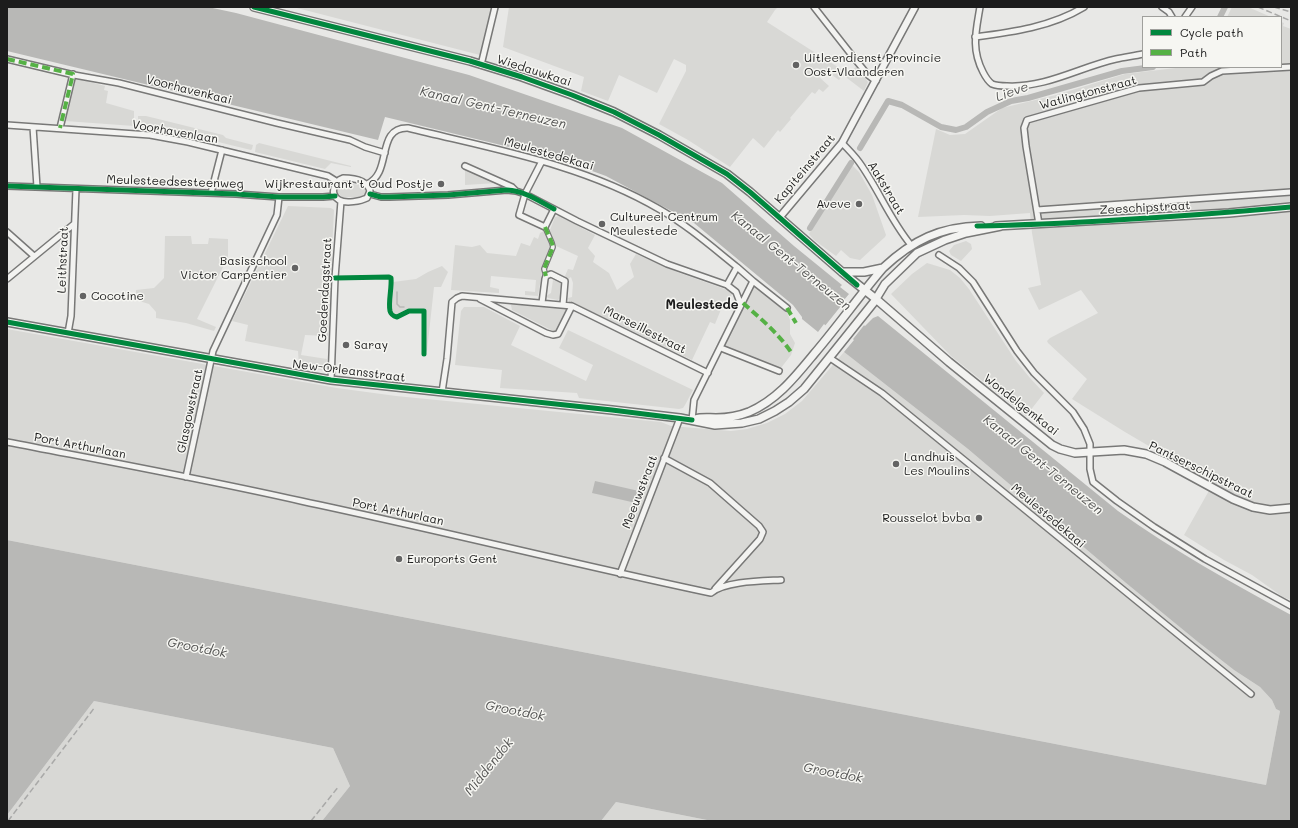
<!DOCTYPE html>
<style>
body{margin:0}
#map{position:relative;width:1298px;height:828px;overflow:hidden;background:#e8e8e6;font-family:Mali,sans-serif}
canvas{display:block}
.frame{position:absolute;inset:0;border:8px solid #1c1c1c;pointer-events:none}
.legend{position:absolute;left:1142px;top:16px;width:140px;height:52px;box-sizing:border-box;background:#f6f6f2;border:1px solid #9f9f9c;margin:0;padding:5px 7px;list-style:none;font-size:12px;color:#1c1c1c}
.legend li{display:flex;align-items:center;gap:8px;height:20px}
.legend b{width:20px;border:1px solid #9f9f9c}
</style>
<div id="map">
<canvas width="1298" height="828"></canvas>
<div class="frame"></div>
<ul class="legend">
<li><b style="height:5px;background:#00873e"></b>Cycle path</li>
<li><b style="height:5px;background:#55b145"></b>Path</li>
</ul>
</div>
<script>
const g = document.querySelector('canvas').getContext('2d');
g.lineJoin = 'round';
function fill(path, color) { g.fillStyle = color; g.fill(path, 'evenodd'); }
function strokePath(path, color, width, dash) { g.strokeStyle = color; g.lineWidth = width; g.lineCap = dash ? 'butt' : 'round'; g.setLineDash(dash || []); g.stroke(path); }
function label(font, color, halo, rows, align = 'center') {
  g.font = font + ' Mali,sans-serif'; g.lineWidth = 3; g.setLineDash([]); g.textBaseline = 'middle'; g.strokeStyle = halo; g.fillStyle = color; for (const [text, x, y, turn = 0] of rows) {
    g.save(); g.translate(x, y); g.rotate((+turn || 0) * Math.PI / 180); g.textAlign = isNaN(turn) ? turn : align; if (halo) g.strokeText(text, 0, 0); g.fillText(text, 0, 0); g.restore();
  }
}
fill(new Path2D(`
 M293 7H492L480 55Z
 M509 7H778L775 10 767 22 847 73 856 67 868 82 864 91 843 75 839 80 825 70 819 77 829 86 823 92 819 89 815 94 812 92 790 118 791 119 780 132 778 130 764 148 753 138 730 167 688 140 659 124 686 71V65L674 59 657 93 619 75 608 101 581 91 584 77 503 47Z
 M1232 7H1248L1271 17H1227Z
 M1281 22 1284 23 1283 26 1291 29V600L1283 597 1252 575 1224 560 1184 535 1215 480 1193 472 1125 432 1072 399 1087 379 1048 343 1047 341 1050 338 1098 313 1081 290 1039 310 1028 288 1041 285 1032 233 1030 213 990 216 964 215 918 217 936 129 950 135 965 134 1002 108 1056 95 1125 74 1184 67H1281Z
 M76 78 105 86 104 90 108 91 106 103 134 111V126L65 121Z
 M138 116H146L223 135 226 138 253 145 252 149 251 150 161 128 138 127Z
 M259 143 351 166V167L331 163 325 169 255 152 256 145Z
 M852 165 859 172 872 195 886 235 885 237 860 260 850 258 841 250 836 256 814 240 809 234Z
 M465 169 497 183 465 185Z
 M343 182 364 186 367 191V193L362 197H342L338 193 337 189 338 186Z
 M288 206 331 208 334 210 328 336 305 335 301 355 327 359 325 371 299 366 298 351 245 341 248 325 232 321Z
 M559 216 595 235 588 248 595 256 593 262 609 273 617 290 634 277 630 264 636 254 677 272 733 292 725 308 722 307 715 324 710 322 692 360 574 303 569 302 568 298 572 297 573 283 571 277 568 279 565 276 568 269 573 270 578 256 556 246 550 230 555 217Z
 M544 231 546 232 552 247 543 266 538 296 525 295V291L535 292 536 280 491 276 490 287 499 289V293L451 290 455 245 472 247 480 245 487 253 516 256 521 243 530 246 534 237 538 239 540 233Z
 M165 236H191L192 244H208L209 238 228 239V257L197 319 216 327 214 331 186 323 156 318V312L149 304 136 300V290L154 288 164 278Z
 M966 241 971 244 972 249 961 261 951 255 949 251 954 245Z
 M927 263 950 270 960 278 969 289 1016 361 1030 378 1044 393 1026 416 951 356 891 294 912 274Z
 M442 266 448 272 441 287H434L427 351 426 352 425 308 423 309H411L397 315H393L391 312 393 282 416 279 428 272Z
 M553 280 561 283 560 298 558 300 548 298 546 296 551 293Z
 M756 285 786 309 790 320V334L795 343 791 355 781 368 724 347 754 286Z
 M513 302 566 308 567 313 557 331H553L512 310 511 305Z
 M464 307H484L520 326 511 345 586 381 593 365 559 348 568 330 693 390 685 405 683 408 679 409 579 398 577 393 500 388 502 370 455 365 461 311Z
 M7 329 337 388 396 396 661 422 671 426 731 431 747 429 767 423 785 414 802 401 844 352 968 449 1126 583 1198 642 1234 670 1260 687 1272 700 1276 709 1280 711 1266 785 7 540Z
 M94 701 333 748 350 786 322 821H7V815Z
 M616 802 712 821H601Z`), '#d8d8d5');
fill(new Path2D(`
 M7 7H208L236 13 469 75 622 128 722 183 794 246 842 285 840 287 849 294 844 300 847 303 843 307 865 326 873 318 878 316 1118 511C1174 551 1231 582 1291 615V821H712L616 802 601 821H322L350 786 333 748 94 701 7 815V540L1266 785 1280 711 1276 709 1272 700 1260 687 1234 670 1198 642 1126 583 968 449 844 352 854 340 832 321 827 327 824 324 818 332 802 319V317L793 305 694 223 606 176 559 159 385 117 378 140 7 51Z
 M595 481 639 491 636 503 592 493Z`), '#b8b8b6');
fill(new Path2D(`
 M845 301 849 303 846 307 865 323 869 319 842 353 852 340 832 324 828 329 825 327 820 332Z`), '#e8e8e6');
strokePath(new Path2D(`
 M397 292V304L400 307H404`), '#b8b8b6', 1.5);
strokePath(new Path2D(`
 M1220 17 1225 7
 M860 148 888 101 902 105 941 127 956 130 966 127 987 112 1011 101 1028 98 1122 71 1153 67
 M810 228 851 163`), '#b8b8b6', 6);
const pedestrian = new Path2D(`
 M545 227 552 243 553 247 544 269 546 276`);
const minor = new Path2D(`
 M814 7 854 58 868 75 876 81
 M980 7C976 31 971 49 983 72 985 76 988 81 992 84 997 86 1002 86 1007 86 1046 88 1080 67 1116 59 1125 57 1134 56 1143 54
 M1162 7 1169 12 1172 17
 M1185 17 1192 7
 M975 37C1013 32 1051 27 1084 7
 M7 59 74 75 119 83 277 123 350 140 365 147 385 153
 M481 65 495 7
 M7 125 150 135 188 142 328 176 336 181
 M33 127 37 187
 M60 128 73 74
 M842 143C848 149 854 155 859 162 878 188 890 220 911 245
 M542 161 525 194 519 215 545 227 554 209
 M465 166 512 187 516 191
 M343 178C353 178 367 180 370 191L367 198C361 201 346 204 339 200 329 194 334 181 343 178Z
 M367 184C393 173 375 127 408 128 493 149 582 164 659 209 687 225 712 247 737 267
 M7 186 236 194 279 197H323L335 196
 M211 193 222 150
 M370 194 381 197H389L448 195 507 190 516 191 525 194 577 221 667 264 727 285 736 292 741 305
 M1037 210 1291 192
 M1039 224 1026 146 1024 128 1027 120 1139 88 1203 82 1211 76 1222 71 1291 67
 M7 232 34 256
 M939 255 959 268 973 282 1017 351 1034 373 1073 412 1084 429 1090 444V469L1093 482 1117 501 1154 527 1205 559 1291 606
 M7 279 74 224
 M753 281 787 308
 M480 299 546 333 553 335 558 334 572 306
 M542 303 545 279 546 276 551 274 565 281 563 305
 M68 333 71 316 76 189
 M721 348 779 371
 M830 358 882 393 1251 694
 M331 380 335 278 341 201
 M442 392 447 359 452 302 457 298 462 296 572 306 708 373
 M692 420 694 400 753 281 737 267 727 285
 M7 442C105 461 204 479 301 501 438 530 574 564 711 593 725 581 763 581 781 580
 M664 458 710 483 759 526 763 532 760 539 715 589
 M186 477 213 351 277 215 279 197
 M620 574 680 418`);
const tertiary = new Path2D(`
 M779 218 842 143 915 7`);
const secondary = new Path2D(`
 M254 7 470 61 522 77 572 95 614 112 659 135 727 174 750 192 842 272 876 299 949 362 1052 445 1060 449 1075 453 1124 450 1146 454 1165 462 1233 499 1253 507 1270 510 1291 508
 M996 226 1229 213 1291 207
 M842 272H864L883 268
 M7 322 331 380 612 410 680 418 715 425 742 423 759 419 775 411 789 402 804 389 825 363 874 302 885 284 917 253 945 240 966 233 1001 226
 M695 419C702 417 708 418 716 418 726 418 739 416 749 412 777 400 795 377 814 354 838 326 859 296 883 268 913 240 940 227 981 226`);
strokePath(pedestrian, '#787877', 6);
strokePath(minor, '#787877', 8);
strokePath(tertiary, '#787877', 9);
strokePath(secondary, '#787877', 10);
strokePath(pedestrian, '#f3f3f1', 3.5);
strokePath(minor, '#f3f3f1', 5);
strokePath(tertiary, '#f3f3f1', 6);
strokePath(secondary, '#f3f3f1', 7);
strokePath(new Path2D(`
 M1258 7 1291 21
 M1274 7 1291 12
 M8 821 95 707
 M311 821 339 786`), '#a9a9a8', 1.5, [6, 3]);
strokePath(new Path2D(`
 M7 59 73 74 60 128
 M545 227 552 243 553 247 544 269 546 276
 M743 303C760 318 778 333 791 352
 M787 308 796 323`), '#55b145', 4, [8, 4]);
strokePath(new Path2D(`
 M254 7 470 61 522 77 572 95 614 112 659 135 727 174 750 192 857 285
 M7 186 236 194 279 197H323L335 196
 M370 194 381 197H389L448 195 507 190C525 191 539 201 554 209
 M977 226C1081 224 1187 216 1291 207
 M335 278 389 277 391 278C392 288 388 302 390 311 391 315 393 316 397 317L409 311H424V354
 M7 322 331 380 612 410 692 420`), '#00873e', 5);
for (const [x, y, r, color] of [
 [796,65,4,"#636363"],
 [441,184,4,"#636363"],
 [859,204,4,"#636363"],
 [602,224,4,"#636363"],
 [295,268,4,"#636363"],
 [83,296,4,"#636363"],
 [346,345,4,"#636363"],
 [896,464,4,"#636363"],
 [979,518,4,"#636363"],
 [399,559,4,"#636363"]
]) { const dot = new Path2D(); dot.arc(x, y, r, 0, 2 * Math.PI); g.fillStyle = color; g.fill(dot); strokePath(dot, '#f6f6f2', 1.5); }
label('12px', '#1c1c1c', '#f6f6f2', [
 ["Uitleendienst Provincie",804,58],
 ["Oost-Vlaanderen",804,72],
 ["Wijkrestaurant 't Oud Postje",433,184,"right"],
 ["Aveve",851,204,"right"],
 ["Cultureel Centrum",610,217],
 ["Meulestede",610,231],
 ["Basisschool",287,261,"right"],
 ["Victor Carpentier",287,275,"right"],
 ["Cocotine",91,296],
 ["Saray",354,345],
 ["Landhuis",904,457],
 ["Les Moulins",904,471],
 ["Rousselot bvba",971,518,"right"],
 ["Euroports Gent",407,559]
], 'left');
label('12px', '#1c1c1c', '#f6f6f2', [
 ["Wiedauwkaai",534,71,18],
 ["Voorhavenkaai",189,90,14],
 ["Watlingtonstraat",1088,93,-15],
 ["Voorhavenlaan",175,132,10],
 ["Meulestedekaai",549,154,16],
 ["Kapiteinstraat",805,169,-50],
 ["Meulesteedsesteenweg",175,182,2],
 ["Aakstraat",886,188,59],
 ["Zeeschipstraat",1145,208,-3],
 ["Leithstraat",63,260,-88],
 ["Goedendagstraat",325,290,-87],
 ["Marseillestraat",645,330,27],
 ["New-Orleansstraat",349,371,7],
 ["Wondelgemkaai",1021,405,38],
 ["Glasgowstraat",190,411,-78],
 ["Port Arthurlaan",80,446,11],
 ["Pantserschipstraat",1201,470,26],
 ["Meeuwstraat",640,492,-69],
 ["Port Arthurlaan",398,512,12],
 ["Meulestedekaai",1048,516,40]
]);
label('italic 13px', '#525251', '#f6f6f2', [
 ["Lieve",1012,92,-20],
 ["Kanaal Gent-Terneuzen",493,108,13],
 ["Kanaal Gent-Terneuzen",791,261,39],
 ["Kanaal Gent-Terneuzen",1043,465,39],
 ["Grootdok",197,648,11],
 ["Grootdok",515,711,11],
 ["Middendok",489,767,-51],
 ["Grootdok",833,773,11]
]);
label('bold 13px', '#1c1c1c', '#f6f6f2', [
 ["Meulestede",702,305]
]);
</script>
